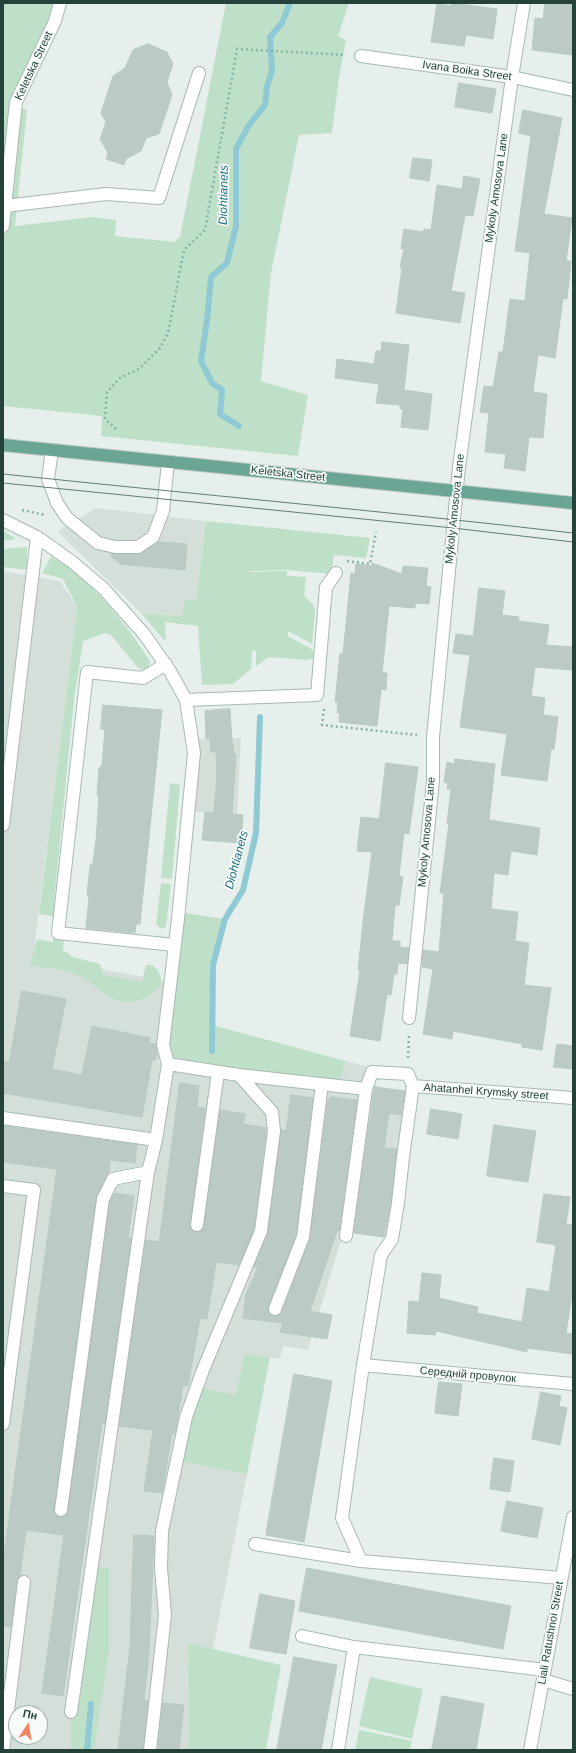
<!DOCTYPE html>
<meta charset="utf-8">
<style>
body{margin:0}
#map{position:relative;width:576px;height:1753px;overflow:hidden;background:#e6efeb;font-family:Helvetica,sans-serif}
canvas{display:block}
.frame{position:absolute;inset:0;border:4px solid #24423a;pointer-events:none}
.north{position:absolute;left:8px;top:1705px;width:40px;height:40px;box-sizing:border-box;background:#f7fbf9;border:1px solid #a3b1ad;border-radius:50%;rotate:12deg;font-size:11px;font-weight:700;line-height:16px;text-align:center;color:#24423a}
.north::after{content:'';display:block;margin:auto;width:14px;height:18px;background:#f4845f;clip-path:polygon(50% 0,100% 100%,50% 72%,0 100%)}
</style>
<div id="map">
<canvas width="576" height="1753"></canvas>
<div class="frame"></div>
<div class="north">Пн</div>
</div>
<script>
const g = document.querySelector('canvas').getContext('2d');
g.lineJoin = 'round';
function fill(path, color) { g.fillStyle = color; g.fill(path, 'evenodd'); }
function strokePath(path, color, width, dash) { g.strokeStyle = color; g.lineWidth = width; g.lineCap = dash ? 'butt' : 'round'; g.setLineDash(dash || []); g.stroke(path); }
function label(font, color, halo, rows, align = 'center') {
  g.font = font + ' Helvetica,sans-serif'; g.lineWidth = 3.5; g.setLineDash([]); g.textBaseline = 'middle'; g.strokeStyle = halo; g.fillStyle = color; for (const [text, x, y, turn = 0] of rows) {
    g.save(); g.translate(x, y); g.rotate((+turn || 0) * Math.PI / 180); g.textAlign = isNaN(turn) ? turn : align; if (halo) g.strokeText(text, 0, 0); g.fillText(text, 0, 0); g.restore();
  }
}
fill(new Path2D(`
 M96 508 206 521 196 600 183 616 141 613 69 543 58 531Z
 M3 571 60 581 77 607 33 958 170 981 159 1063 337 1086 346 1061 377 1069 374 1083 409 1120 398 1203 340 1243 308 1350 283 1346 280 1359 244 1354 236 1395 177 1461 247 1474 213 1649 188 1644 189 1750H94L109 1568 92 1567 71 1712V1750H3ZM16 1713H40V1737H16Z
 M241 738 237 815 188 811 192 740Z`), '#d4dfda');
fill(new Path2D(`
 M3 3H56L52 19 9 104 27 110 15 226 92 217 116 220 115 236 174 242 180 237 226 3H349L338 36 346 40 339 78 332 133 299 135 271 273 261 381 308 395 298 456 101 436 102 416 3 406Z
 M206 521 370 538 366 558 334 555 331 574 286 570 250 571V572L287 571V576L306 577 304 595 314 606 315 611 312 644 288 631V636L313 650V658L308 660 269 657 256 666V651H252L251 669 233 684 202 685 198 626 165 622 166 640 163 639 141 613 182 616 185 600H196Z
 M3 531 17 539 3 541Z
 M27 547V570L3 567V549Z
 M51 557C83 569 133 632 150 661L148 669 145 670 138 668 111 635 105 633 83 641 74 700 54 901 67 912 63 950 73 957 100 964 103 975 142 982 146 965C157 963 162 976 161 985 151 997 133 1006 117 1001 104 996 94 983 81 977 66 969 47 968 30 965L37 939 53 942 56 917 39 914 77 607 63 579 42 573Z
 M170 783 180 785 172 879 161 878Z
 M161 883 171 884 166 927 161 929 156 924Z
 M178 912 225 919 213 965 212 1025 346 1061 337 1086 168 1064 167 1003Z
 M244 1354 270 1357 247 1474 177 1461 197 1387 236 1395Z
 M91 1567 109 1568V1649L94 1750H71V1712Z
 M188 1643 281 1665 266 1750H189Z
 M370 1677 423 1689 412 1739 359 1726Z
 M359 1730 412 1741 410 1750H355Z`), '#bfe0c8');
strokePath(new Path2D(`
 M239 426 220 414 222 390 212 383 201 361 207 320 211 277 227 263 236 226V149L249 125 265 105 267 86 272 71 270 37 282 23 290 3
 M212 1051 213 965 225 919 243 890 256 833 260 717
 M87 1750 91 1704`), '#8ec9d4', 6);
const building = new Path2D(`
 M452 3 497 9 493 39 466 35 464 46 431 42 437 4 452 6Z
 M545 3H573V55L532 50 535 18 543 19Z
 M148 44 167 52 173 64 167 82 172 95 159 134 146 138 141 151 126 159 124 165 106 159 108 153 100 139 106 122 101 113 113 76 125 68 133 50Z
 M459 83 496 89 492 113 455 107Z
 M523 110 562 118 544 214 572 218 566 261H571L567 299 563 298 555 358 538 355 533 392 547 394 543 438 529 437 525 471 504 468 506 454 485 452 489 413 480 412 484 386 493 387 499 352H503L510 299 525 301 530 253 515 251 531 136 519 133Z
 M413 158 432 160 429 181 410 178Z
 M464 176 480 179 473 216 465 215 451 291 465 293 460 323 396 313 402 268 400 267 404 249H401L404 229 423 232 424 229 431 230 437 185 462 189Z
 M382 342 409 345 404 390 432 394 428 430 401 427 403 409H400V405L376 403 379 384 335 378 337 359 374 364 376 351H381Z
 M158 542 187 544 185 570 120 564 111 556V554H138Z
 M372 563 402 574 403 566 428 568 426 586 431 587 429 604 415 603V608L389 606 382 673H387L386 690 381 689 377 726 339 722 340 713H337L338 702H335L340 654H343L351 573 355 574 356 564 372 566Z
 M479 588 505 591 502 615 519 617 518 621 549 625 546 645 573 647V670L535 667 531 696 545 698 543 715 558 717 554 749H551L547 781 501 775 507 734 460 727 470 655 453 653 456 634 473 636Z
 M103 705 162 710 140 924H136L135 933 86 928 89 898 87 894 90 866 93 862 96 840 99 798 97 794 99 768 102 765 105 730 101 729Z
 M230 709 232 741 234 754H236L232 814 243 815 241 843 202 840 205 812 214 813 217 776 216 752H211L210 738 206 739 205 711Z
 M455 759 495 764 489 820 540 828 537 855 511 851 508 875 494 873 491 909 518 912 515 941 529 943 524 985 551 988 542 1050 522 1047V1044L453 1031 452 1039 423 1034 433 969 422 967 423 950 439 952 444 893H440L449 823H447L451 789H447L448 783 444 782 447 762 454 764Z
 M386 763 418 767 409 834 404 833 399 876 403 877 399 905H395L392 941H400V947L409 948 407 964 398 963 397 974H394L391 995 387 994 380 1041 350 1036 360 970H358L363 922 372 852 357 851 361 817 379 819Z
 M22 991 66 999 52 1069 82 1075 92 1026 150 1038 149 1043 156 1044 157 1052 155 1060H152L142 1117 3 1093V1061L9 1062Z
 M557 1044 573 1046V1069L554 1067Z
 M180 1083 199 1086 197 1107 205 1108 190 1224 193 1231 200 1232 204 1226 220 1110 245 1114 243 1124 266 1128V1131L254 1229 239 1265 216 1262 207 1319 200 1318 188 1386 183 1385 175 1434 172 1433 162 1493 144 1491 153 1430 119 1426 146 1240 159 1242Z
 M375 1087 405 1091 401 1115 389 1113 384 1148 397 1149 391 1202 384 1237 354 1233Z
 M291 1095 313 1098 296 1235 268 1307 269 1314 276 1316 282 1312 310 1238 328 1100H330V1097L357 1100 339 1231H337L310 1311 332 1315 327 1339 280 1332 283 1323 243 1318 246 1294 258 1268 254 1267 268 1232 281 1130 286 1131Z
 M431 1109 462 1114 458 1139 427 1134Z
 M494 1125 536 1131 528 1182 487 1176Z
 M3 1126 137 1145 135 1163 110 1160 109 1173 96 1198 54 1509 56 1516 60 1517 67 1515 68 1511 110 1201 115 1193 134 1196 128 1238H131L105 1424 102 1423 63 1696 42 1693 64 1535 26 1530 20 1576 17 1581 11 1627 3 1626V1562L57 1169 3 1162Z
 M544 1194 570 1197 566 1224 573 1225V1288L566 1333 573 1334V1354L527 1348V1352L436 1331 435 1335 407 1333 409 1301 419 1302 422 1273 441 1275 439 1298 478 1307 477 1313 522 1322 527 1288 549 1292 556 1245 537 1242Z
 M294 1374 332 1381 304 1542 266 1535Z
 M439 1382 462 1384 458 1416 435 1413Z
 M541 1392 561 1396 559 1406 567 1408 560 1445 532 1439Z
 M494 1458 514 1461 510 1492 490 1489Z
 M507 1501 543 1508 537 1538 501 1531Z
 M134 1535 154 1536 149 1652 144 1700 148 1701 143 1750H118L130 1647Z
 M307 1568 511 1606 503 1649 299 1611Z
 M260 1594 295 1601 286 1654 250 1648Z
 M294 1657 337 1665 321 1750H277Z
 M442 1696 484 1704 476 1750H432Z
 M163 1703 184 1705 179 1750H158Z`);
fill(building, '#bbcac4');
strokePath(building, '#b8c9c2', 1);
const minor = new Path2D(`
 M361 56 512 77 573 90
 M5 206 106 194 159 198 199 73
 M3 226 16 102 55 21 60 3
 M52 450 48 479 57 503 67 518 98 543 115 547H138L153 537 163 511 168 462
 M3 520 37 537 71 561 103 588 144 634 170 671 186 700 194 753 178 919 163 1045 168 1064 156 1140 148 1172 71 1712
 M166 664 143 678 87 672 58 933 174 945
 M186 700 317 695 326 587 336 573
 M3 825 37 537
 M409 1018 433 781V737L459 467 512 77 524 3
 M168 1064 239 1075 366 1089 346 1236
 M366 1089 372 1072 408 1074 413 1086 573 1098
 M3 1118 156 1140
 M3 1186 34 1190 3 1424
 M197 1225 218 1072
 M275 1309 303 1237 322 1084
 M363 1365 573 1384
 M61 1510 103 1199 113 1179 148 1172
 M255 1544 361 1561 561 1578
 M361 1561 342 1518 363 1365 381 1255 392 1239 398 1203 403 1157 413 1086
 M302 1636 354 1647 545 1670
 M543 1680 573 1689
 M3 1750 24 1582
 M150 1750 165 1615 161 1568 162 1531 186 1417 203 1370 261 1231 274 1131 272 1112 239 1075
 M338 1750 354 1647
 M530 1750 573 1517`);
const major = new Path2D(`
 M3 445 573 503`);
strokePath(minor, '#a8b8b2', 14);
strokePath(major, '#c2cac8', 14);
strokePath(new Path2D(`
 M116 429 105 419 107 392 120 378 139 369 160 348 168 333 184 250 205 230 237 49 346 55
 M22 510 45 515
 M347 561 370 564 376 532
 M324 709 322 725 417 735
 M408 1058 409 1033`), '#86b3a5', 2.5, [2, 3]);
strokePath(minor, '#fff', 12);
strokePath(major, '#6aa596', 12);
strokePath(new Path2D(`
 M3 474C193 494 383 511 573 533
 M3 483 453 528 573 542`), '#5f7d75', 1);
label('11px', '#24423a', '#f7fbf9', [
 ["Keletska Street",34,66,-65],
 ["Ivana Boika Street",467,71,8],
 ["Mykoly Amosova Lane",497,188,-82],
 ["Keletska Street",288,474,6],
 ["Mykoly Amosova Lane",455,509,-84],
 ["Mykoly Amosova Lane",427,832,-85],
 ["Ahatanhel Krymsky street",486,1092,4],
 ["Середній провулок",468,1375,5],
 ["Liali Ratushnoi Street",551,1633,-80]
]);
label('italic 12px', '#1c6f80', '#f7fbf9', [
 ["Diohtianets",224,195,-89],
 ["Diohtianets",237,860,-75]
]);
</script>
